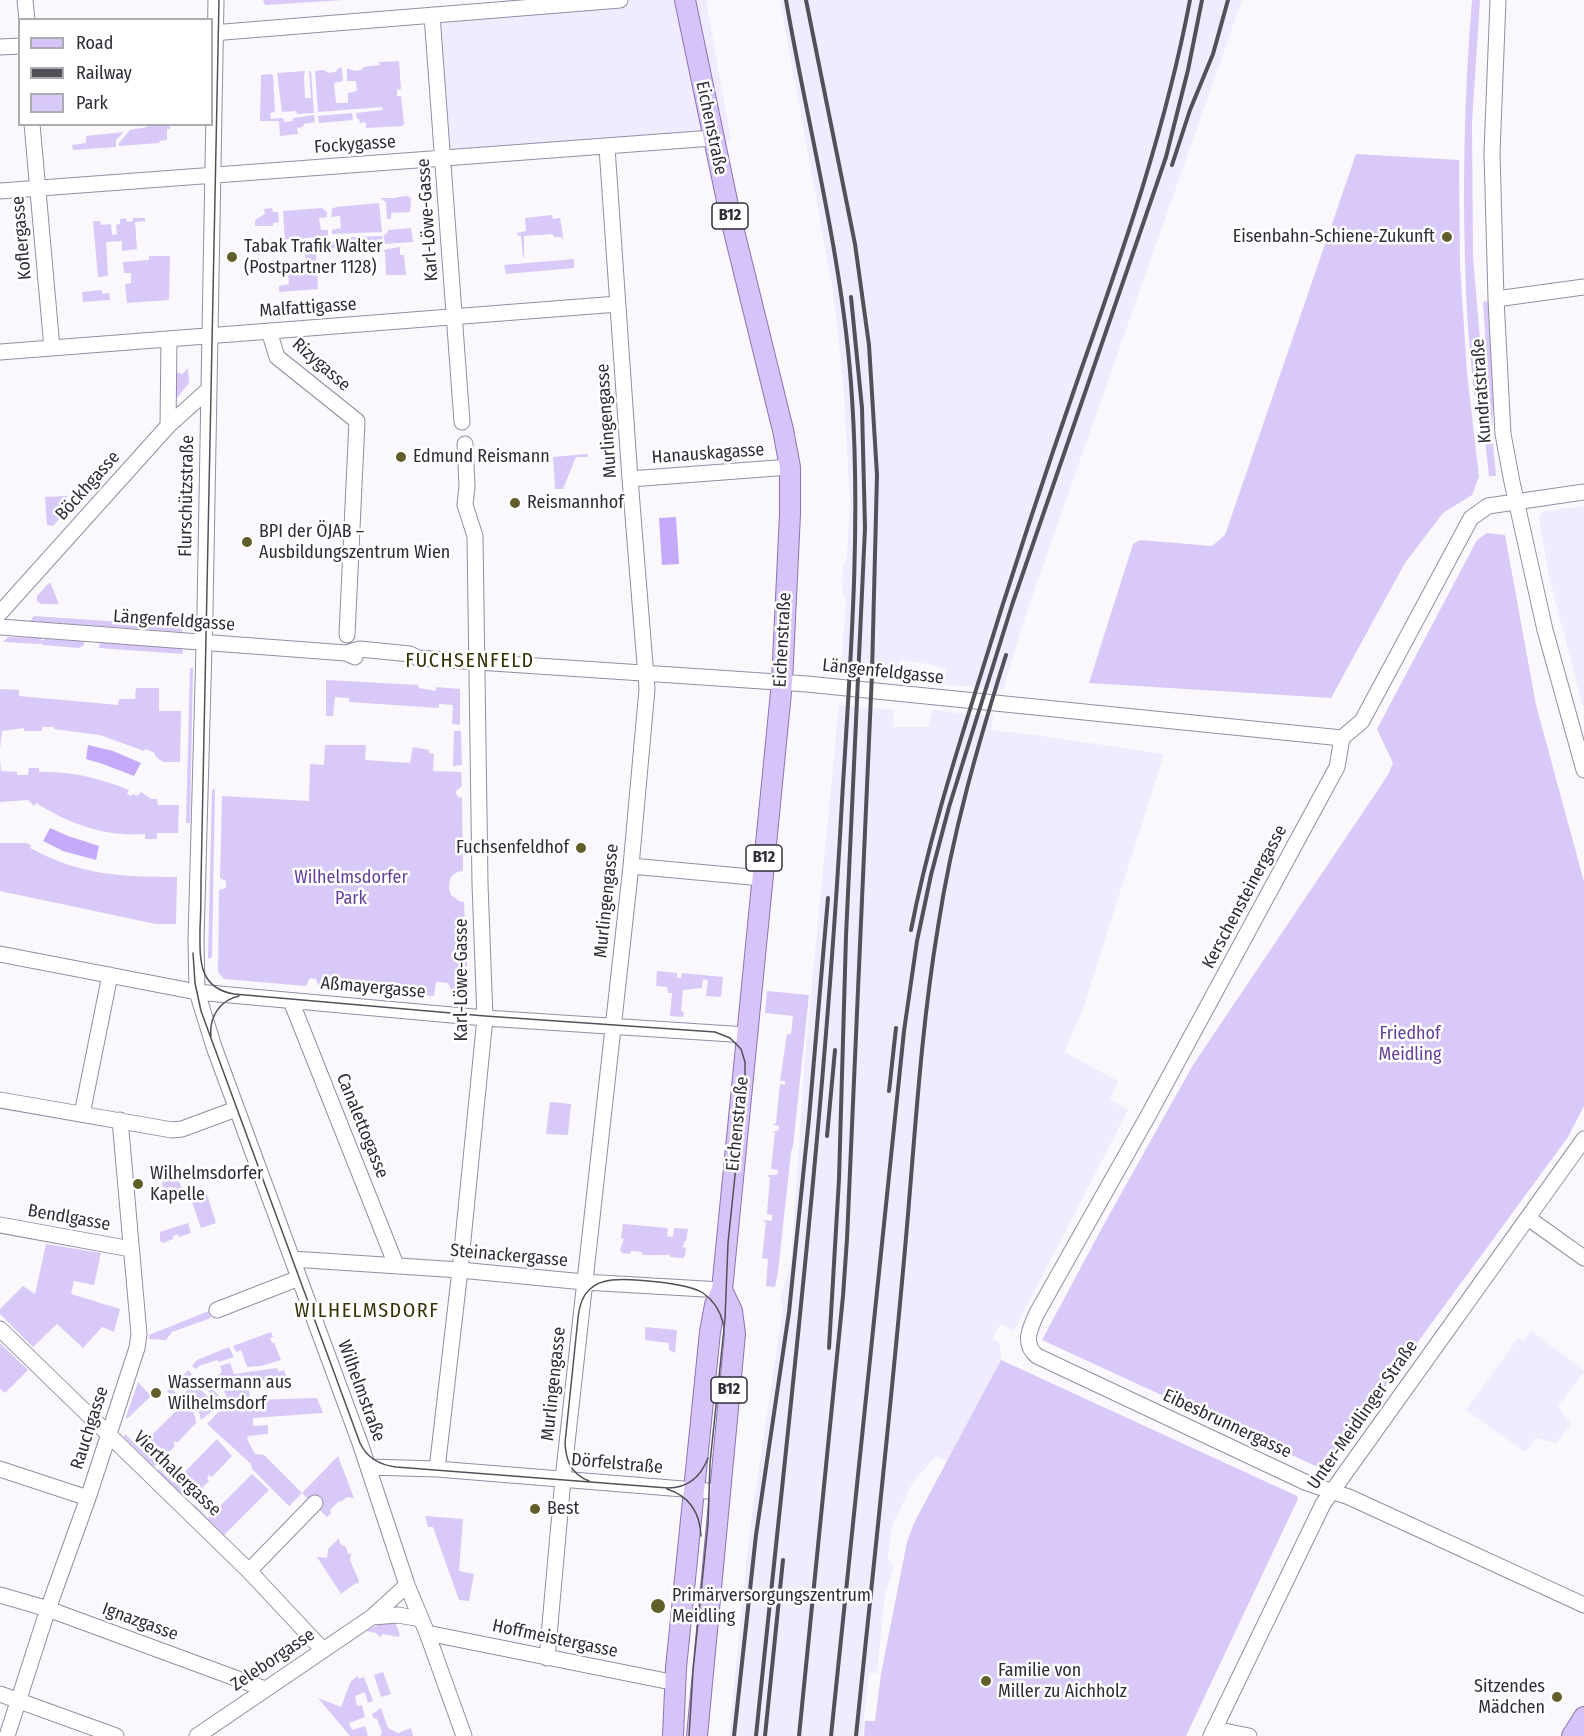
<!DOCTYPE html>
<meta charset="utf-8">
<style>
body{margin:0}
#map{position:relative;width:1584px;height:1736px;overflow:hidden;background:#faf8fd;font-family:"Fira Sans Condensed",sans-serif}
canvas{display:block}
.legend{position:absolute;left:18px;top:18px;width:195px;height:108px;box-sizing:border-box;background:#fff;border:2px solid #acabaf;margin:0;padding:8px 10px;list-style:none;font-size:18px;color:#302d37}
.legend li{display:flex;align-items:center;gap:12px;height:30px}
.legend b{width:30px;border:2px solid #acabaf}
</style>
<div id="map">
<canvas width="1584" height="1736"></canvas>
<ul class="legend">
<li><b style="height:8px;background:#d6c3f8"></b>Road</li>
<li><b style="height:8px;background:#535059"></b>Railway</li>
<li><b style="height:16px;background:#d8c9f9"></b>Park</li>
</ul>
</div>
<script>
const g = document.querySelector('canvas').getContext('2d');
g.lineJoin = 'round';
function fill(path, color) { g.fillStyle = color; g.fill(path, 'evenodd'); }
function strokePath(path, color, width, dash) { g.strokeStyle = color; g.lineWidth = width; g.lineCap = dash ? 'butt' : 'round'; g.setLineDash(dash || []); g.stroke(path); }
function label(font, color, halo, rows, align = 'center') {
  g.font = font + ' "Fira Sans Condensed",sans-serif'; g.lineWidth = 5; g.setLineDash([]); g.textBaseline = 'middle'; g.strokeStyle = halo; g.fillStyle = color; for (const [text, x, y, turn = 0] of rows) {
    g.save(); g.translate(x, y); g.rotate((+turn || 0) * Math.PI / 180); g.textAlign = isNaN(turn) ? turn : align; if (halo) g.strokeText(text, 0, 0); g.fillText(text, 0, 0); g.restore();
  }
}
fill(new Path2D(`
 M506 0H706L731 141 443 158 432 15Z
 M780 0H1242L1027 611 1003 690 942 684 946 669 928 664 900 660 898 676 841 670 846 600 842 591 843 567 847 556 850 503 843 378 833 291Z
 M1584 506V710L1550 581 1539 519 1540 515 1544 511Z
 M839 705 894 710 893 727H928L933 710 994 717 990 730 1035 735 1164 754 1083 1009 1064 1052 1118 1081 1110 1099 1128 1110 1014 1331 1001 1324 992 1339 1000 1344 1001 1360 948 1461 936 1456 913 1482 892 1526 888 1559 894 1566 885 1595 877 1673H869L862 1736H729L750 1528 783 1307 780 1301 791 1261 805 1056Z
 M1531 1331 1584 1370V1372L1558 1406 1571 1424 1556 1443 1536 1438 1525 1452 1466 1410 1518 1338 1523 1341Z`), '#f0ebfe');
fill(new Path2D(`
 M263 0H343L265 5Z
 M1472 0H1480L1472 123 1473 258 1483 375 1478 400 1474 395C1471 360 1467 324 1466 289 1462 193 1464 96 1472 0Z
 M399 61 401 89 397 90V96H401L404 124 402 126 366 128V122L360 123 359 119H357L356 113 383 110 382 107 318 112 315 71 324 70 328 73 335 72 339 68H342L343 81 334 83 336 103H348V93L357 91 356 81H347V68L354 71 361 70 364 67 380 65 379 62Z
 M305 71 304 76 305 98H311L309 71H311L314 113 297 114 296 111 282 112 277 73Z
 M271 74 273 75 275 112 270 113 271 119 283 118 284 122 293 121V118L314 115 315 122 304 124 303 127 297 128 298 134 280 136 279 121H260L261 75Z
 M352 113 353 120 319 123 318 116Z
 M147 125H170V129H167V140L160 141 159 143 119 146V143L130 130 147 127Z
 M124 132 116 140V147L73 150 72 145 86 143V136Z
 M1356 154 1459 160 1460 265 1467 373 1479 477 1472 495 1443 513 1405 563 1331 698 1089 683 1133 544 1140 540 1212 546 1225 535Z
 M408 196 411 198 410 212 391 213V219H387L386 202 380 198H396L397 197Z
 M379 203 382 232 332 234V230L341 228 340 216 331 217 332 209 336 207Z
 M272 208 273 212H278L279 222 273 223V226H255V220L265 214 264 209Z
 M322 208 327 212V217L319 218 321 230H328V236L285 240 283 211Z
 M552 215 553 219 560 218 564 242 562 237H554L553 234 524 236V257L523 258 521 236H518L517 233 526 231 525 218Z
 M126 218 127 222 133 221V218H145V221L135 222 137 249 122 251V241L106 242 108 276 98 277 93 221H100L101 225 111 224 112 235 117 234 116 225 120 224V219Z
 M411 228 413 242 384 244V235L387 233 388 230Z
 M383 236 380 245 316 249 315 243 350 240 351 237Z
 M400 247V255H404L406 275H386L385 252 383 250Z
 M316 253 318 289 279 292V286L289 284 287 265 306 263 305 254Z
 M149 256H170L169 300 127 303 125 284 131 283V273H124L123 262 149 260Z
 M574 259V268L506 274 504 265Z
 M102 290V294L109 293 110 300 83 302 82 292Z
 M1489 301 1494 388 1492 432 1496 476H1489L1482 412 1488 375 1483 302Z
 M187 369H188L189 383 177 398H174L176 372 182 374Z
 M588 454 587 457H576L563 489H555L553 457Z
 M67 496 68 509 53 526 47 525 45 497Z
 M1487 533 1505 535 1536 705 1584 882V1106L1568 1137 1324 1470 1042 1340 1103 1226 1193 1065 1388 775 1393 763 1377 729 1477 540Z
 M50 582 59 604H41L37 601V596Z
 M34 616 182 626 183 629 182 632 30 621Z
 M8 637 41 638 42 641 45 639 84 641V645L79 648 43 645 41 643 40 644 3 642Z
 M100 643 182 648 183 654 99 648Z
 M190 668H193L190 823H186Z
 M326 680 418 685 419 688 436 691V687L460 689V725L452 724 453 705 439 704V708L349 702V698L335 697 333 716H326Z
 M136 688H159V711H181L180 762H163L155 756V753L146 749 144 751 100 735 54 729V727H42V731H24V728L2 731 0 749V689L19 690V696L118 705 119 699H135Z
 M454 731H461L462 765 453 766Z
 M325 745H366L365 760 410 763 413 747 429 750V753L434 754 433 771 461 772 462 786 455 792 459 798 462 797 463 871C449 872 447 884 451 895L459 901 464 902 468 984 452 991 448 983 436 982 434 996 319 987 316 979 310 978 306 986 224 979 218 972 219 890 226 888V881L220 878 222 796 309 801 310 764 324 765Z
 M0 760 1 771 17 772V775H28L29 768H39V772C72 771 99 778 129 790L127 794 131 796 133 794 137 796 141 792 151 799H157L158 805H179L178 833H157V839H145V834C105 837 70 824 36 803L34 806 28 800 0 802V809Z
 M215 789 212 957 208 959 212 790Z
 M0 843H26L31 845 30 848C80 875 121 877 177 877L176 924H156L0 891Z
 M657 971 677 973V978H681L682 973 723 977 721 997 706 996 708 980 703 979 702 988 683 990 681 1011 684 1012 683 1017 670 1016 672 993H668L667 987 656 986Z
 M767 991 809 995 793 1146 791 1152 778 1272 775 1287 766 1286 768 1259 762 1258 766 1223 763 1220 772 1221V1215L767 1214 770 1177H768V1175H777L778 1170 771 1169 775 1132H772L779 1130V1126L773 1125 776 1123 780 1084 785 1085V1081H780L787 1034H791L793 1016 765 1013Z
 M550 1102 571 1104 568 1135 546 1134Z
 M177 1176 183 1191 164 1197 162 1182Z
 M207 1194 216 1223 201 1228 192 1202 196 1201V1198Z
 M188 1223 191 1233 179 1237 178 1234 173 1236V1239L163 1243 160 1241V1232Z
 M623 1224 668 1228 667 1236 673 1237 674 1228 688 1229 686 1241 684 1242 683 1247 686 1248 685 1256 683 1258 670 1257V1255H642V1252L631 1251 630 1254 622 1253 620 1250 624 1239 621 1238Z
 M46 1244 101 1253 94 1285 74 1281 71 1294 120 1309 114 1332 102 1327 83 1348 57 1324 33 1347 0 1314V1309L23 1286 35 1294Z
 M209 1311 211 1318 172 1332 166 1340 149 1339V1335Z
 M645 1327 677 1330 675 1353 669 1350V1343L645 1340Z
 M271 1332 273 1337 270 1338 272 1343 274 1342 281 1360 261 1366 247 1367 241 1350 236 1352 233 1346Z
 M0 1343 28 1370 5 1393 0 1389Z
 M229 1347 234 1357 219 1362 217 1360 199 1366 196 1369 192 1366 197 1360Z
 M1001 1360 1297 1496 1298 1499 1186 1736H864L865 1721H875L881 1674 907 1542 914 1523Z
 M230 1363 234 1374 277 1368 279 1372 284 1370 287 1379 249 1381 250 1400 317 1398 323 1413 253 1418V1426L268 1425V1434L247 1436 248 1441 255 1454 264 1455 302 1493 338 1456 354 1498 347 1497 341 1502 339 1501 330 1510 331 1513 327 1517 302 1493 289 1506 252 1469 251 1464 207 1424 229 1401 220 1384 212 1388 222 1400 221 1402H219L203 1386 222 1372 220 1366Z
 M188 1370 192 1374 188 1378 217 1405 216 1408 201 1420 198 1409 184 1394 190 1386 181 1377Z
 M138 1382 151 1396 127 1419 126 1417Z
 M171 1388C182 1399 196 1408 196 1423L177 1443 176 1441 173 1443 175 1446 154 1467 124 1437 125 1434 139 1448 181 1406 167 1391Z
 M217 1439 232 1456 212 1477 209 1475 207 1478 209 1481 195 1495 190 1491 184 1497 157 1471 159 1469 174 1483Z
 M252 1474 269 1490 223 1536 192 1506 194 1504 208 1518Z
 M425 1516 463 1519 459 1571 474 1574 469 1601 459 1600 433 1527H428Z
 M339 1538 340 1544 346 1547 348 1554 351 1553 350 1560 359 1581 358 1584 356 1583 341 1594 317 1557 327 1558 328 1549Z
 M395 1622 400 1635 398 1637 383 1634 380 1637 376 1633 366 1631 381 1623Z
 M383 1672 391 1694 381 1697 374 1675Z
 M358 1676 359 1679 364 1677 373 1701 368 1703 365 1692 355 1696 357 1706 362 1705 365 1717 349 1723 352 1730 365 1726 368 1736H350L318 1698 341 1707 351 1681Z
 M381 1708 388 1728 398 1733 411 1728 413 1736H380L382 1732 377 1719 373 1718 372 1714Z`), '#d8c9f9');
fill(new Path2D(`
 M676 517 679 564 662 565 659 518Z
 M88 745 113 751 141 763 134 776 103 764 86 759Z
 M50 828 68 836 99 846 96 860 63 851 43 841Z`), '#c5aafa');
const minor = new Path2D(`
 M25 0 27 20
 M216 0 205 610 196 940 197 992 214 1047 360 1443 407 1585 427 1633 464 1736
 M1498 0 1492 153 1496 299 1503 434 1512 482 1545 630 1584 770
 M432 15 462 422
 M212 33 620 0
 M0 47 20 46
 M32 124 52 348
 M0 191 713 138
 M1496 299 1584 287
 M269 331 277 357 357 421 347 635
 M0 352 618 304
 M168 426 169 339
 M630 479 790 467
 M1584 492 1488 506 1471 518 1362 721 1342 738 1337 767 1148 1116 1037 1313C1030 1328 1022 1344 1037 1356L1307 1483 1349 1497 1584 1605
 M0 613 168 426 209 389
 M0 627 346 653 355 657
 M346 653 360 649 410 654 418 658 807 684 1342 738
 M631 866 762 878
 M0 954 197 992 485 1018 747 1035
 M291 1001 396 1265
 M0 1100 172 1130 182 1129 236 1109
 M82 1114 110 975
 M1528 1218 1584 1258
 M0 1225 131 1249
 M292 1259 460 1270 584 1282 722 1290
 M217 1310 299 1278
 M0 1329 249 1571 323 1650
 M368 1467 437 1469 720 1492
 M0 1469 88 1498
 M437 1469 460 1270 485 1018 480 884 475 536 465 505 467 486 465 444
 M249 1571 315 1503
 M0 1595 48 1609 265 1689
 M372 1617 398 1615 421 1619
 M427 1633 676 1683
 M547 1658 563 1479 631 866 647 689 630 479 607 148
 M0 1694 116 1736
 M1214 1729 1249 1736
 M7 1736 48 1609 88 1498 137 1348 139 1334 120 1120
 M197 1736 372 1617 407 1585
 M1211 1736 1323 1504 1584 1139`);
const major = new Path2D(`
 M673 1736 676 1668 710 1332 715 1305 722 1290 782 682 790 514V467L783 430 730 215 685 0
 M697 1736 735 1334 732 1311 722 1290
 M1572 1736 1584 1717`);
strokePath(minor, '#948da4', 17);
strokePath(major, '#8a74b2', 22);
strokePath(minor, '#fff', 15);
strokePath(major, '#d6c3f8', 20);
strokePath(new Path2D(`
 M219 0 201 881C201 897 201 912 200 928 200 957 197 988 234 994L485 1016 715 1032 730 1038 741 1049 745 1062V1079L728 1243 725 1319 710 1463 708 1524 693 1671 689 1736
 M193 953 195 983 201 1011 360 1443C367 1458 380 1465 396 1467L668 1488C688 1488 701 1476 708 1458
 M211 1036C209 1017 220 1000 239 996
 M589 1481C571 1474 566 1461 565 1443L578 1318C579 1307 582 1296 590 1289 596 1283 604 1281 612 1280 630 1278 688 1283 703 1293 713 1300 720 1310 723 1323
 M667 1489C689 1496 700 1513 701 1536`), '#535059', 1.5);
strokePath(new Path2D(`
 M1172 165 1190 110 1213 54 1228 0
 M911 930C927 848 951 770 976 690 1009 583 1044 476 1081 370 1124 248 1166 127 1190 0
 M889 1091 896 1028
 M827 1136 835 1050
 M829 1348 839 1179 846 936 865 528 862 408 851 297
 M734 1736 756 1535 789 1312 809 1118 828 898
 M756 1736C788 1425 825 1114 842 801 850 667 861 532 852 398 844 263 809 133 786 0
 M765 1736 783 1560
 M799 1736 843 1296 847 1239 872 673 877 475 869 345 855 244 806 0
 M831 1736 904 1031 917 941 931 875 949 807 1012 605 1166 157 1188 70 1202 0
 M856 1736C872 1581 889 1426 903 1271 914 1156 919 1041 938 927 952 834 978 744 1006 655`), '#535059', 4);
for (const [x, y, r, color] of [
 [1447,237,6,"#625e2b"],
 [232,257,6,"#625e2b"],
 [401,457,6,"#625e2b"],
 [515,503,6,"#625e2b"],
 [247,542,6,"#625e2b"],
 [581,848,6,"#625e2b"],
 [138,1184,6,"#625e2b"],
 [156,1393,6,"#625e2b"],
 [535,1509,6,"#625e2b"],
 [658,1606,8,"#625e2b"],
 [986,1681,6,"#625e2b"],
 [1557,1697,6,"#625e2b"]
]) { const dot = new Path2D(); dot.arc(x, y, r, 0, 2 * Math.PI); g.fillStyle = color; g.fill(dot); strokePath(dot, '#fff', 2); }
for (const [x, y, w] of [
 [730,216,36],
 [764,858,36],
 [729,1390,36]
]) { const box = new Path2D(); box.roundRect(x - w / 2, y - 13, w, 26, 4.5); g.fillStyle = '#fff'; g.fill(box); strokePath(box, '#302d37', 1.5); }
label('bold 16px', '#302d37', null, [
 ["B12",730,216],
 ["B12",764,858],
 ["B12",729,1390]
]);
label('18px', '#302d37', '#fff', [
 ["Eichenstraße",711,128,78],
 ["Fockygasse",355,145,-4],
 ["Karl-Löwe-Gasse",428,220,-94],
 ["Koflergasse",22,238,-95],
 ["Malfattigasse",308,308,-4],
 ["Rizygasse",321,365,41],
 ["Kundratstraße",1482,391,-94],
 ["Murlingengasse",607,421,-94],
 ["Hanauskagasse",708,454,-4],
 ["Böckhgasse",88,486,-48],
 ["Flurschützstraße",187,496,-89],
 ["Längenfeldgasse",174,621,4],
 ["Eichenstraße",783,640,-87],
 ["Längenfeldgasse",883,672,6],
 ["Kerschensteinergasse",1245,897,-62],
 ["Murlingengasse",607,901,-84],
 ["Karl-Löwe-Gasse",462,980,-90],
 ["Aßmayergasse",373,988,5],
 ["Eichenstraße",738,1124,-84],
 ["Canalettogasse",362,1126,68],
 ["Bendlgasse",69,1218,10],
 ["Steinackergasse",509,1256,5],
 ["Murlingengasse",554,1384,-84],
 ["Wilhelmstraße",361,1391,70],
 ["Unter-Meidlinger Straße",1363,1415,-55],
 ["Eibesbrunnergasse",1227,1424,25],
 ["Rauchgasse",90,1428,-72],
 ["Dörfelstraße",617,1464,5],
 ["Vierthalergasse",177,1474,44],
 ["Ignazgasse",140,1622,20],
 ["Hoffmeistergasse",555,1639,12],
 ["Zeleborgasse",273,1660,-34]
]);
label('18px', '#302d37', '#fff', [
 ["Eisenbahn-Schiene-Zukunft",1435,237,"right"],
 ["Tabak Trafik Walter",244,247],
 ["(Postpartner 1128)",244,268],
 ["Edmund Reismann",413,457],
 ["Reismannhof",527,503],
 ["BPI der ÖJAB –",259,532],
 ["Ausbildungszentrum Wien",259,553],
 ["Fuchsenfeldhof",569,848,"right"],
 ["Wilhelmsdorfer",150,1174],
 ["Kapelle",150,1195],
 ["Wassermann aus",168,1383],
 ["Wilhelmsdorf",168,1404],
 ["Best",547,1509],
 ["Primärversorgungszentrum",672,1596],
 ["Meidling",672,1617],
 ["Familie von",998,1671],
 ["Miller zu Aichholz",998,1692],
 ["Sitzendes",1545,1687,"right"],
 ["Mädchen",1545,1708,"right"]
], 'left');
label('18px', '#643f9b', '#fff', [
 ["Wilhelmsdorfer",351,878],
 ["Park",351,899],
 ["Friedhof",1410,1034],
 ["Meidling",1410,1055]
]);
g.letterSpacing = '1.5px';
label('20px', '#363308', '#fff', [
 ["FUCHSENFELD",470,661],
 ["WILHELMSDORF",367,1311]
]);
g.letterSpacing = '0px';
</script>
